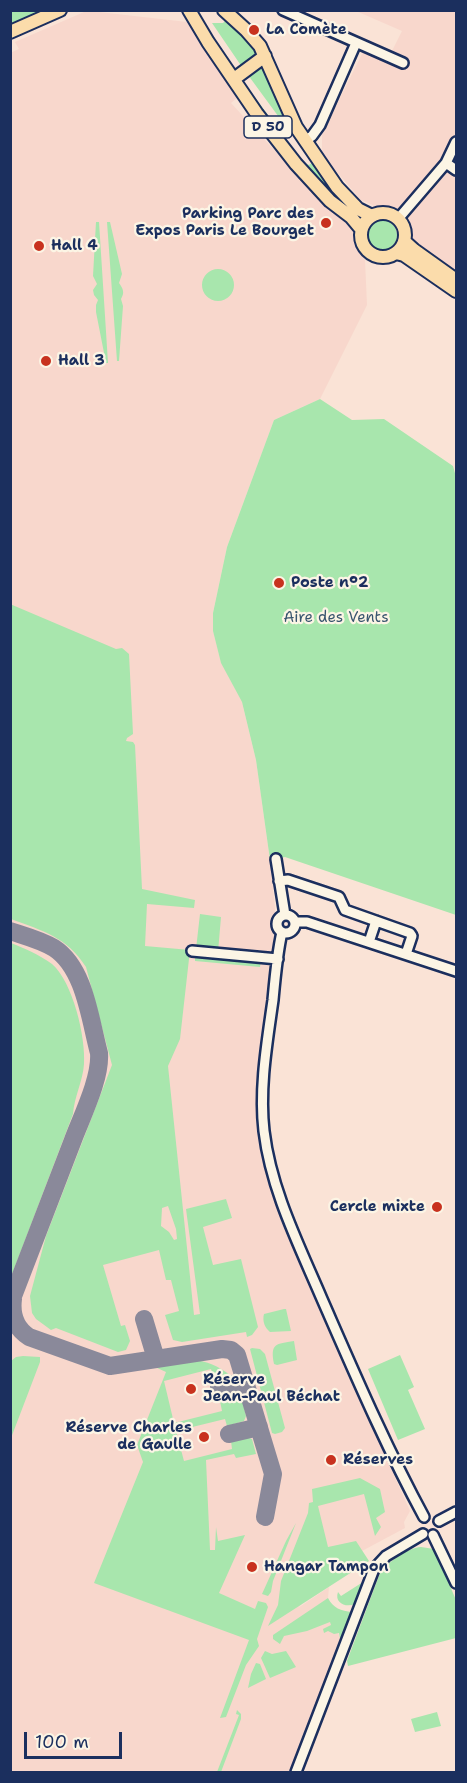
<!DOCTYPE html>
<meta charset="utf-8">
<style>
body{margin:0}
#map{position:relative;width:467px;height:1783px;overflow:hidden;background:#fae3d6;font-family:"Shantell Sans",sans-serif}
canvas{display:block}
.frame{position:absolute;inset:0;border:12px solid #1b2f5e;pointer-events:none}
.scale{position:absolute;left:24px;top:1732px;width:98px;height:27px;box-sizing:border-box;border:3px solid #1b2f5e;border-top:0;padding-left:8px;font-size:18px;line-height:21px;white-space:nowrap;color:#1b2f5e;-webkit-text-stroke:4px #fcf5e5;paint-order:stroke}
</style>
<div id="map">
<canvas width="467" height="1783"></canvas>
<div class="frame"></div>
<div class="scale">100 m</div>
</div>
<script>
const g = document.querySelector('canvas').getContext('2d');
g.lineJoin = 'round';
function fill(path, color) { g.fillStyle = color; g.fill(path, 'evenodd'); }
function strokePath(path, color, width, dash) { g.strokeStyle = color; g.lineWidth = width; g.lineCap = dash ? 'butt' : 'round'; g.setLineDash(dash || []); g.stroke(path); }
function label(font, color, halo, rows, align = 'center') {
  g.font = font + ' "Shantell Sans",sans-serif'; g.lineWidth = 4.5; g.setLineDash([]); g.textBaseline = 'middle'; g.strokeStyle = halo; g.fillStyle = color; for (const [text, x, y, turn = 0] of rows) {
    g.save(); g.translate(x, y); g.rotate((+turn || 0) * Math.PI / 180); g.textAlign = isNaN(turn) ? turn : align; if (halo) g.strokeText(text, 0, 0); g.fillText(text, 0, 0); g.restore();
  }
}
fill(new Path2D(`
 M356 11H456V273L412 248 400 217 361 200 329 163 322 152V134L363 52 387 61 402 31Z
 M84 12H99L187 22 238 97 231 103 322 202 355 229V246L365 260 367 305 320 399 274 420 227 547 213 613V631L221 662 242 702 256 760 270 860 275 908 273 946 257 1089 259 1133 264 1167 285 1229 410 1511 404 1522 405 1528 362 1551 358 1545 298 1608 329 1587 328 1598 340 1639 290 1772H11L10 53 19 49 15 42Z`), '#f8d7cc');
fill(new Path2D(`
 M11 10 51 11 11 27Z
 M225 21C237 31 260 42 256 59L242 67 212 23H223Z
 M264 64 295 134 292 135 248 75Z
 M242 80 303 162 309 165 314 161 332 186 334 195H330C297 160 269 121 241 82Z
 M367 235a15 15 0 1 1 30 0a15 15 0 1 1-30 0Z
 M96 222H99L108 363H106L96 312V305L98 300 94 295 93 290 97 284 93 276Z
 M107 222H110L122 274 119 283C123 289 125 292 121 299L123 306 119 361H117Z
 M202 285a16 16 0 1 1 32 0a16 16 0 1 1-32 0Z
 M320 399 352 420 384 419 453 466 456 477V916V915L285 857 270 860 256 760 242 702 221 663 213 631V613L227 547 274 420Z
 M10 604 116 649 122 648 129 654 133 734 127 738 126 741 133 742 135 745 142 889 195 900 194 908 147 904 145 946 190 950 180 1039 168 1066 194 1315 200 1314 186 1209 226 1199 232 1218 203 1227 213 1265 241 1259 258 1327 252 1335 247 1337 246 1332 182 1342 173 1340 165 1315 179 1311 171 1280H166L159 1250 103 1265 121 1326 125 1325 130 1341 126 1350 118 1352 56 1328 51 1330 36 1319 32 1313 30 1296 46 1236 112 1065 86 967C67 937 43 931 11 919ZM168 1206 176 1229 177 1239 174 1240 169 1232 161 1226 162 1208Z
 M200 914 221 917 218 952 196 949Z
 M11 943C24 948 40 955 52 964 73 982 86 1038 84 1064 83 1081 74 1097 73 1114L11 1277Z
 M195 955 261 960 260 967 195 961Z
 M284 1309H286L291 1331 270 1332C265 1328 262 1321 264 1314Z
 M294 1341 297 1360 277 1365 274 1364C270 1343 276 1344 294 1341Z
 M252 1348 260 1349 265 1354 285 1428 282 1432 275 1434 272 1433 250 1349Z
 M400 1355 414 1387 408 1390 425 1429 398 1440 368 1369Z
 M23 1356 40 1357V1362L11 1438V1361L16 1357Z
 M193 1360C207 1361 218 1366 230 1375V1377L228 1379 215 1383 211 1369 164 1381 174 1423 222 1411 219 1396 224 1395 223 1391 236 1388 240 1391 246 1416 244 1421 227 1426 225 1419 176 1431 184 1461 232 1449 231 1441 246 1437 252 1439 256 1454 236 1458 234 1454 206 1460 210 1550H215L216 1527 218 1541 245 1535 219 1593 255 1609 258 1601 266 1603 268 1607 257 1639 259 1646 246 1665 226 1717 220 1718 249 1640 94 1583 143 1462 137 1445 166 1372 155 1367Z
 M360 1478 380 1489 385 1512 376 1518 381 1527 375 1536 364 1494 318 1506 328 1547 356 1541 369 1561 268 1626 278 1605 281 1581 308 1513 309 1503 313 1502 312 1489Z
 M296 1523 273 1581 271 1592 268 1596 262 1594 286 1541Z
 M421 1547 434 1549 456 1600V1638L348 1666 347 1661 380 1573C388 1562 407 1548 421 1547Z
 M363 1582 355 1604C346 1608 334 1603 338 1592L341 1596Z
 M328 1598C333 1608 341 1611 352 1612L340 1639 339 1633 334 1634 328 1631 324 1633 323 1629 331 1625 330 1622 307 1631 284 1636 280 1644 273 1639V1635Z
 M265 1651 272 1654 286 1651 296 1667 270 1678 261 1658Z
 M256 1663 260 1664 266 1679 248 1688 251 1674Z
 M237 1710 241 1714V1719L221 1772H217L239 1715 236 1714Z
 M437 1712 441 1726 415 1732 411 1719Z`), '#a8e6ad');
strokePath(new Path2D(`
 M10 931C25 936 41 940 54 948 85 968 90 1020 99 1053 101 1078 82 1116 73 1140 52 1195 31 1250 10 1304
 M13 1299C11 1315 15 1328 29 1337L110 1366 222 1349 231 1350 237 1355 273 1474 265 1517
 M144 1319 156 1359
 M219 1388 245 1381
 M229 1434 259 1427`), '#8a899a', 18);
const minor = new Path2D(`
 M283 10 403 63
 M305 141 312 136 320 125 356 43
 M446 163 456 170
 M398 219 446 163 456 142
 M276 859 285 915
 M279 881 288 880 339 897 345 910 410 933 412 936 406 954
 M277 924a9 9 0 1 1 18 0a9 9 0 1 1-18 0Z
 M295 922H307L456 971
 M282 932C277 954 275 978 273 1000 267 1043 259 1088 264 1131 271 1190 299 1245 322 1299 354 1372 386 1447 424 1517
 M369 942 376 921
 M192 951 278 959
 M439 1521 456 1512
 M433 1535 456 1583
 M296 1772 374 1569 386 1556 423 1534`);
const major = new Path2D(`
 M189 10 208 42 257 114 296 164 330 201 351 217 361 229
 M224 10 246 30 260 46 296 127 337 187 358 209 372 216
 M10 32 60 10
 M234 79 265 56
 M361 235a22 22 0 1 1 44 0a22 22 0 1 1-44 0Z
 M404 241 414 250 456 280
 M396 253 404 255 456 291`);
strokePath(minor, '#1b2f5e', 14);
strokePath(major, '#1b2f5e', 16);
strokePath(minor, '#fcf5e5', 9);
strokePath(major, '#fbdcab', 12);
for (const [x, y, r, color] of [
 [254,30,6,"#c8321e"],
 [326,223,6,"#c8321e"],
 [39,246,6,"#c8321e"],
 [46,361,6,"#c8321e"],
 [279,583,6,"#c8321e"],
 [437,1207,6,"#c8321e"],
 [191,1389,6,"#c8321e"],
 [204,1437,6,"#c8321e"],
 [331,1460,6,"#c8321e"],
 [252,1567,6,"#c8321e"]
]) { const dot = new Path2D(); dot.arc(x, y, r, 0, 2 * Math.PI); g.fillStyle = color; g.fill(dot); strokePath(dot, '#fcf5e5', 2); }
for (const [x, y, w] of [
 [268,127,48]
]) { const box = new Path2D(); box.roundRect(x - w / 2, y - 11, w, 22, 4.5); g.fillStyle = '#fcf5e5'; g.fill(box); strokePath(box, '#1b2f5e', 1.5); }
label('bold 14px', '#1b2f5e', null, [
 ["D 50",268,127]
]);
label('bold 15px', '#1b2f5e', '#fcf5e5', [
 ["La Comète",266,30],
 ["Parking Parc des",314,214,"right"],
 ["Expos Paris Le Bourget",314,231,"right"],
 ["Hall 4",51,246],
 ["Hall 3",58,361],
 ["Poste n°2",291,583],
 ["Cercle mixte",425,1207,"right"],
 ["Réserve",203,1380],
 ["Jean-Paul Béchat",203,1397],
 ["Réserve Charles",192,1428,"right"],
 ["de Gaulle",192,1445,"right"],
 ["Réserves",343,1460],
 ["Hangar Tampon",264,1567]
], 'left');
label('15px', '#37546e', '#fcf5e5', [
 ["Aire des Vents",336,618]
]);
</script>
